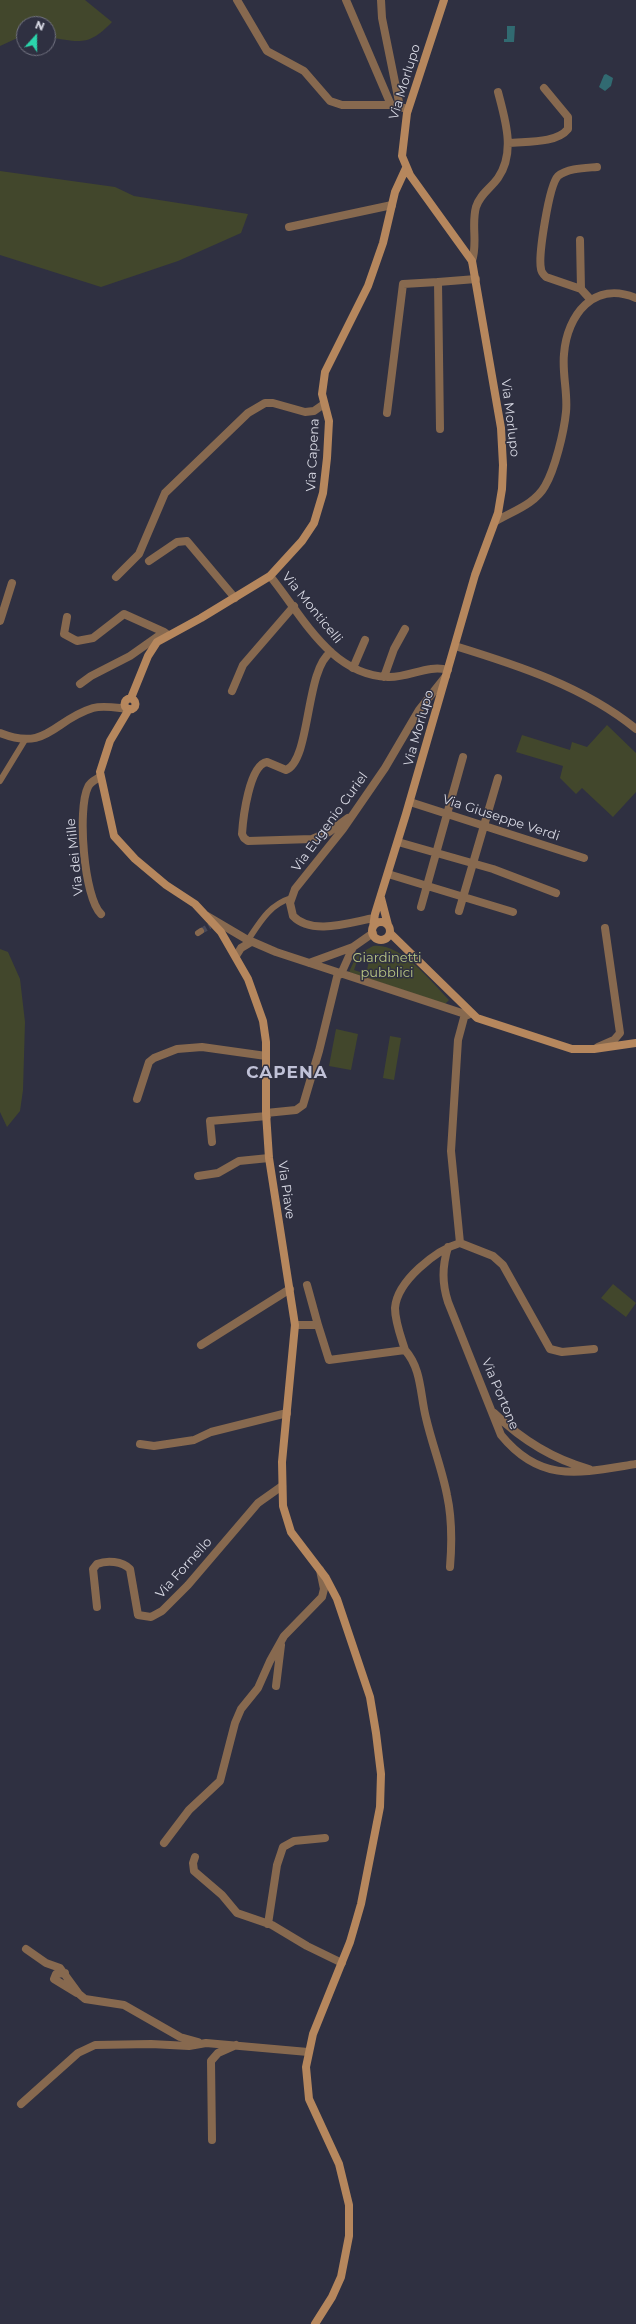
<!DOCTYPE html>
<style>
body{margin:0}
#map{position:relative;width:636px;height:2324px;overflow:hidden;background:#2f3041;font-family:Montserrat,sans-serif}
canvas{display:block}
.north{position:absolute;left:16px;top:16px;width:40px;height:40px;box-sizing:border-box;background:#2f3041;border:1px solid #737482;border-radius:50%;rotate:21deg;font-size:11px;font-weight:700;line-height:16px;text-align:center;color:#d8d9e4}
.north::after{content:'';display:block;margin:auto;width:14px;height:18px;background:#2bd5ac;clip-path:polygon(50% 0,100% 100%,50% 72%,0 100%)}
</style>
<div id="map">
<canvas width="636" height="2324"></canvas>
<div class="north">N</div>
</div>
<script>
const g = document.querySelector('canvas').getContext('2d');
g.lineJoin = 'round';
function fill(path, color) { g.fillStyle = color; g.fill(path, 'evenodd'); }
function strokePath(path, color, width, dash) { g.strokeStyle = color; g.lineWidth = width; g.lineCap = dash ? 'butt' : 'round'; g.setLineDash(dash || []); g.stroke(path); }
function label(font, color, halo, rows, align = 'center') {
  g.font = font + ' Montserrat,sans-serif'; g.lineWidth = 3; g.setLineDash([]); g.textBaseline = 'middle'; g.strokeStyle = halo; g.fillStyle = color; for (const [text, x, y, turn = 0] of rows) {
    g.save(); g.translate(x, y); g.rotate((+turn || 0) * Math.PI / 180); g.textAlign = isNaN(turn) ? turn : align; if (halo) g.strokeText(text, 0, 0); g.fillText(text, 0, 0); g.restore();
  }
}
fill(new Path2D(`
 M0 0H85L112 22C88 47 80 42 48 37V24H24V35L0 46Z
 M0 171 115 187 134 196 248 214 241 233 178 261 101 287 0 255Z
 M607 725 636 753V792L613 817 582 788 576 794 560 778 563 766 516 752 522 735 570 750 572 742 587 747Z
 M373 946C400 942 431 981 449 1000L445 1004 349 972 357 955ZM362 959 369 961 366 974 354 970 357 961 361 962Z
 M0 949 8 952 20 979 25 1022 23 1090 20 1111 7 1127 0 1112Z
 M336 1029 358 1034 351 1070 329 1066Z
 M390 1036 401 1038 394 1080 383 1078Z
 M613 1284 636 1303 626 1317 601 1298Z`), '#42472c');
fill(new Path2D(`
 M507 26H515L514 42H504V39H507Z
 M606 74 613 78 611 86 605 91 599 87 604 75Z`), '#316a71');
strokePath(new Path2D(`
 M201 931 210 926`), '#484959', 6, [6, 3]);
strokePath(new Path2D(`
 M0 781 25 740
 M198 933 201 931
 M248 940C260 922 269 905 291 898`), '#87694f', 6);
strokePath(new Path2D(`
 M237 0 267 51 304 71 330 101 342 105H391
 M346 0 391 105 408 109
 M381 0 382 18 400 107
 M508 143C525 141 556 144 568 129V117L544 88
 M289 227 392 205
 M580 240 581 289
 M472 261C478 243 471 225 476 207 480 194 491 188 498 178 516 152 505 119 498 92
 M591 300 581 289 546 277C543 274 541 272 541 269 538 256 549 185 558 176 568 168 585 168 597 167
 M387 413 403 284 438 282
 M440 429 438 282 476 279
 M496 521C513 511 535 504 545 486 555 469 564 432 566 412 568 393 562 374 564 354 567 315 594 280 636 298
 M149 561 177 542 187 541 235 598
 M270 576C302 615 330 675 388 677 409 678 428 664 448 670
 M116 577 139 554 165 493 248 413 265 403H273L305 412 314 411 324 404
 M67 617 64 634 77 641 93 638 124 614 164 632
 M0 621 12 583
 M455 646C517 665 585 687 636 729
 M331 652C305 669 311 760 286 770L267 762C249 765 243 819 242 834L244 838 248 841 312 839 329 832 348 818
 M353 668 365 640
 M384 677 394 649 405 629
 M80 684 91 676 130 656 164 632 167 634
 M232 691 243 665 294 606
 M0 733C48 752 53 720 93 708 104 705 117 708 129 709
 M100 777C95 780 90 782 88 787 77 809 84 898 101 914
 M410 802 584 858
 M398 842 493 869 556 893
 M388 874 513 912
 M421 907 463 757
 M459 911 498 778
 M207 916 246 939 276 952 468 1015
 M374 918C351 922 312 936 293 916L290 903 295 889 343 829 385 768 419 710 446 676
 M236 956 241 948 251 942
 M309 963 353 947 373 933
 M341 974 353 947
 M598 1047 614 1040 620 1033 605 928
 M137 1099 149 1062 154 1058 177 1049 202 1047 266 1056
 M266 1113 296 1110 303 1105 319 1051 338 973
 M212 1142 210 1121 267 1116
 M198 1176 218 1173 239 1161 269 1158
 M460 1243 493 1256 503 1265 550 1349 562 1352 594 1349
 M448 1247C442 1267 442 1283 448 1302L501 1435C541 1484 580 1473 636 1464
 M307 1285 318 1325
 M295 1325H318L329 1360 405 1350C422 1369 420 1395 426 1418 432 1444 442 1469 447 1495 452 1518 452 1543 450 1567
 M201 1345 290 1289
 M405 1350C401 1337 395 1322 395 1308 397 1281 436 1250 460 1243L451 1151 458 1040 465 1014
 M494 1413C522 1440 552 1459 589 1469
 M140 1444 154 1446 194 1440 211 1432 287 1413
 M97 1607 93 1569 97 1564C107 1560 122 1561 130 1569L138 1615 151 1617 162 1611 188 1585 258 1503 282 1486
 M276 1686 281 1645
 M164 1843 189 1810 220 1781 235 1723 241 1709 258 1688 270 1661 284 1636 322 1597 324 1589 320 1570
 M195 1857 193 1863 194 1871 222 1895 237 1913 272 1925 307 1946 342 1963
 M268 1924 277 1865 283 1847 294 1841 325 1838
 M26 1949 46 1963 60 1968 79 1994 85 1999 124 2005 180 2037 198 2042
 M65 1973 56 1974 54 1979 77 1993
 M21 2104 78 2053 95 2045 151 2044 189 2046 206 2043 308 2052
 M212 2140 211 2061 218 2053 236 2045`), '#87694f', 8);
strokePath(new Path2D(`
 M131 698 148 656 157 642 201 618 270 576 302 541 314 523 323 493 327 458 329 421 322 394 325 372 368 286 383 243 395 192 406 168
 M124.5 704a5.5 5.5 0 1 1 11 0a5.5 5.5 0 1 1-11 0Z
 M129 709 110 741 100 772 114 836 135 859 166 885 195 904 221 932 248 979 263 1021 266 1042V1113L269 1158 295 1325 282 1462 283 1506 291 1532 326 1578 337 1599 370 1697 376 1733 381 1774 380 1807 361 1904 350 1942 313 2034 306 2067 309 2099 339 2164 349 2205V2236L341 2277 332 2297 315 2324
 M381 898 388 925
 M372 931a9 9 0 1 1 18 0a9 9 0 1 1-18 0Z
 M373 927 375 914 406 814 475 575 498 513 502 489 503 465 501 428 472 261 410 175 402 156 407 113 444 0
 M390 933 477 1018 572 1049H594L636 1043`), '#b6875d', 8);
label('13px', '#d8d9e4', '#2f3041', [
 ["Via Morlupo",405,82,-73],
 ["Via Morlupo",510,418,83],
 ["Via Capena",313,455,-87],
 ["Via Monticelli",312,608,51],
 ["Via Morlupo",419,728,-74],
 ["Via Giuseppe Verdi",501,818,18],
 ["Via Eugenio Curiel",330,822,-54],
 ["Via dei Mille",75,857,-96],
 ["Via Piave",286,1190,82],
 ["Via Portone",500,1394,67],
 ["Via Fornello",184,1568,-48]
]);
label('13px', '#bac783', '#2f3041', [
 ["Giardinetti",387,958],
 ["pubblici",387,973]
]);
g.letterSpacing = '1px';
label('bold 17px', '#c0c1d7', '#2f3041', [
 ["CAPENA",287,1073]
]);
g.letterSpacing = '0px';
</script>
